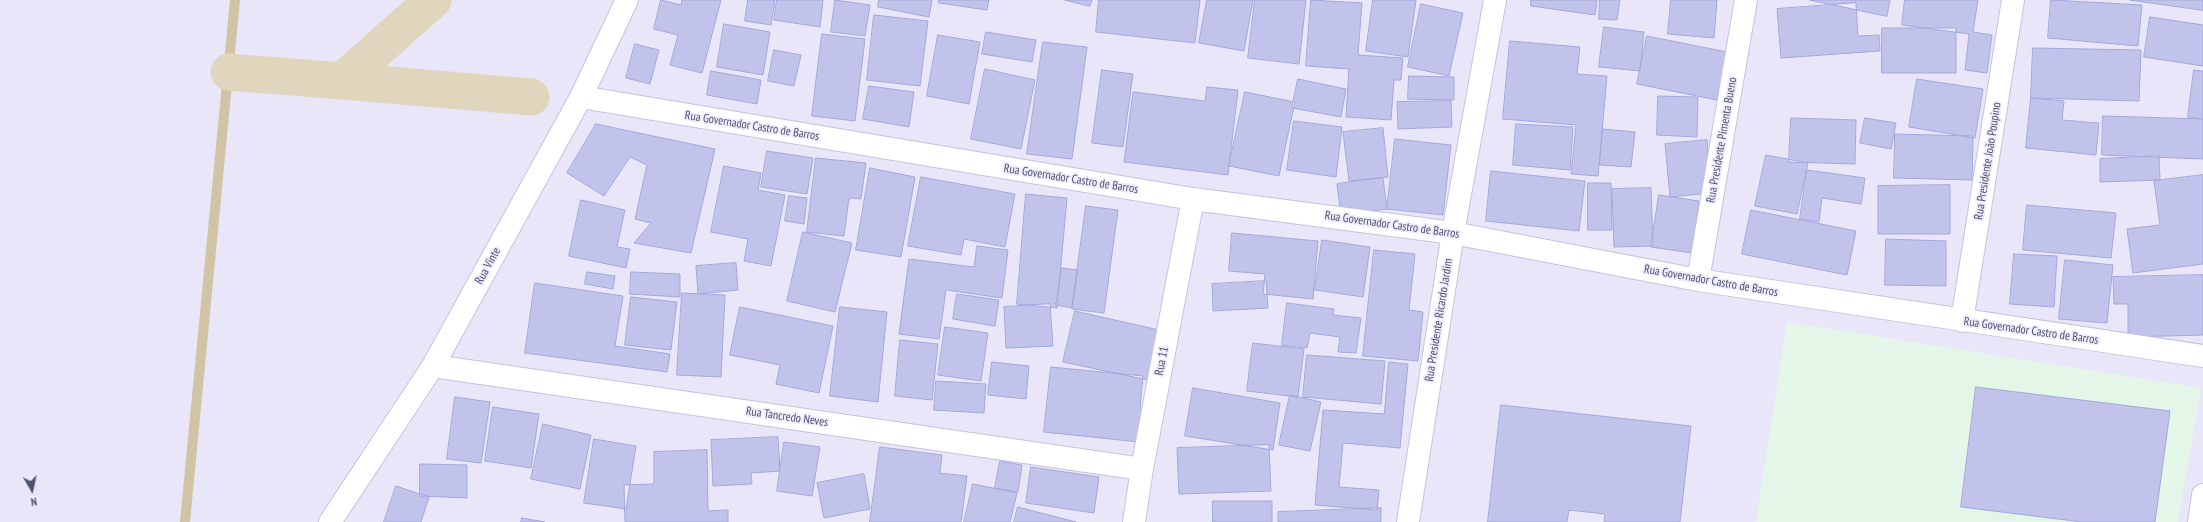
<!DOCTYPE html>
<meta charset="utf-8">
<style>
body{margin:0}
#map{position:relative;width:2203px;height:522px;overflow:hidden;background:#eae6f9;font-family:"PT Sans Narrow",sans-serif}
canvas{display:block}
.north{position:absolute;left:12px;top:470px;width:40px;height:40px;-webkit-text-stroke:3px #efecfd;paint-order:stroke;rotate:171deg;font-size:11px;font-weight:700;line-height:16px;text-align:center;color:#4e516f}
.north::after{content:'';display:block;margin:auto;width:14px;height:18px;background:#4e516f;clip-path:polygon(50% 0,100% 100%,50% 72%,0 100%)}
</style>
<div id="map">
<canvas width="2203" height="522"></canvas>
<div class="north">N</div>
</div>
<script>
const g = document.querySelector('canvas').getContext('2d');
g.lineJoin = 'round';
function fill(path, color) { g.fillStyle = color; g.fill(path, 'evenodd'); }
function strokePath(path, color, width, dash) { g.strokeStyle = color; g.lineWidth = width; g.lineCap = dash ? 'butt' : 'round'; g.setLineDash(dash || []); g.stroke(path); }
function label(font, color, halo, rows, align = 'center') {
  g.font = font + ' "PT Sans Narrow",sans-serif'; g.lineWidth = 3.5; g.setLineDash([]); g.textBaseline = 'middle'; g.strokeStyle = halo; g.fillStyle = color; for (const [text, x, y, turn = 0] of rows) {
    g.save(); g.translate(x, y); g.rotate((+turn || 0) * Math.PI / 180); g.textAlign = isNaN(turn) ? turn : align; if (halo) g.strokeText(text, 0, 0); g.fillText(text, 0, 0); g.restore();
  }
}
fill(new Path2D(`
 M1787 322 2201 388 2178 522H1756Z`), '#e3f6e7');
strokePath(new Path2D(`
 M185 522 235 0`), '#d1c4a5', 10);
strokePath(new Path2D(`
 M229 72 342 81 433 0
 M342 81 531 97`), '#e0d6bd', 37);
const building = new Path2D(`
 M661 0 681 5 682 0H721L702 73 670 65 678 35 654 29Z
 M748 0H775L771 25 745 21Z
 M777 0H823L820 27 774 20Z
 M835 0 870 5 865 36 831 32Z
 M879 0H932L929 17 878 7Z
 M939 0H989L987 10 939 3Z
 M1065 0H1092L1090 6Z
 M1099 0H1200L1195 43 1096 32Z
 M1207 0H1253L1244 51 1199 43Z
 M1255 0H1306L1299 64 1248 58Z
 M1311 0 1362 3 1358 55 1403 58 1401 80H1394L1391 120 1346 117 1349 69 1306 66Z
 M1373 0H1416L1408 57 1366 51Z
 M1531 0H1597L1595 15 1531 6Z
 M1600 0H1620L1617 20 1599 19Z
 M1671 0H1717L1714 38 1668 34Z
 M1810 0H1890L1887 16Z
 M1905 0H1978L1973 32 1992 35 1987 73 1965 70 1969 34 1902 25Z
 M2051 0 2142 5 2138 46 2048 38Z
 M2130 0H2203V10Z
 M1856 3 1858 36 1879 35 1880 51 1781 58 1777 9Z
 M1421 4 1463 13 1449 76 1408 67Z
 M874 15 928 21 920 86 867 80Z
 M2150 17 2203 25V66L2144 57Z
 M724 24 770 32 763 75 717 67Z
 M1604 27 1644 32 1640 71 1599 67Z
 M1882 28H1956V73H1882Z
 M986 32 1036 40 1032 62 982 54Z
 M822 34 865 39 855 121 812 116Z
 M938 35 980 42 969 104 927 96Z
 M1647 36 1727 52 1717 100 1637 84Z
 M1510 41 1580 47 1577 74 1607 76 1598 176 1571 174 1576 125 1503 119Z
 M1043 42 1087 47 1072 159 1027 154Z
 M635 44 659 50 650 84 626 78Z
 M2033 48 2141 50 2139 101 2031 98Z
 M774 50 801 55 794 86 768 81Z
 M985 69 1035 80 1021 149 971 139Z
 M1102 70 1133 74 1123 147 1092 143Z
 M2194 70 2203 71V119L2188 117Z
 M711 71 761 80 757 104 707 95Z
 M1409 76 1454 77V100L1408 99Z
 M1298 79 1346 89 1341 117 1292 108Z
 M1917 79 1983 89 1975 138 1909 127Z
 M869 86 914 92 909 127 863 119Z
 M1207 87 1238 90 1228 175 1124 162 1133 92 1205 101Z
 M1245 92 1295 102 1279 176 1229 166Z
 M1658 96 1698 97 1697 137 1657 135Z
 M2031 98 2064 101 2062 120 2099 123 2096 155 2026 148Z
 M1451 101 1452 127 1398 129 1397 102Z
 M2103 116 2203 119V159L2102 155Z
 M1791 118 1856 120 1855 164 1789 162Z
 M1865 118 1896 123 1891 149 1860 143Z
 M1294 121 1342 127 1336 177 1287 170Z
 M596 124 715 149 691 253 634 243 651 223 635 219 647 165 630 157 604 196 567 173Z
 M1516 124 1573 127 1570 170 1513 165Z
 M1383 128 1388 177 1349 181 1343 132Z
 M1603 129 1635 132 1631 167 1600 165Z
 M1895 134 1973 136 1972 180 1894 178Z
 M1395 139 1451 145 1443 215 1387 209Z
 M1707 140 1712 193 1670 197 1665 144Z
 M767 151 813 158 807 194 761 187Z
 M1766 155 1808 163 1797 214 1755 206Z
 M2159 156 2160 180 2100 182V159Z
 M816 158 866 163 861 199 849 198 844 236 807 232Z
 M724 166 761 173 758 190 785 195 771 266 744 261 748 239 711 232Z
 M870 168 915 177 901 257 856 250Z
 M1807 170 1865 178 1861 204 1822 198 1819 222 1800 219Z
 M1491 171 1585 181 1579 231 1486 221Z
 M2203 175V264L2133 273 2127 229 2160 225 2154 181Z
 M921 177 1015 194 1005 247 964 239 961 255 908 246Z
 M1383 178 1387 209 1341 215 1337 184Z
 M1588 183H1611L1612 230H1588Z
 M1950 185V234H1878V186Z
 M1651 188 1653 246 1614 247 1612 189Z
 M1026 194 1067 198 1057 308 1017 304Z
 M1659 195 1699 201 1692 253 1651 247Z
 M789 196 807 198 804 224 785 221Z
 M581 200 625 210 617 247 630 249 626 268 569 256Z
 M2027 205 2116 213 2111 258 2023 250Z
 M1086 206 1118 210 1104 313 1072 309Z
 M1751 210 1856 231 1847 275 1742 254Z
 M803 232 852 243 835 312 787 301Z
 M1232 233 1318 241 1313 299 1263 294 1265 274 1229 271Z
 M1886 239 1946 241V286L1885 285Z
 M1322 240 1370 247 1363 297 1315 290Z
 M977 246 1008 250 1002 298 946 290 939 339 899 334 909 259 974 267Z
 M1374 250 1415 254 1409 310 1423 312 1418 361 1363 356Z
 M2014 254 2057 256 2054 307 2010 304Z
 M2065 260 2113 265 2107 323 2059 319Z
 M736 263 738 290 698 294 696 266Z
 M1062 268 1078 270 1072 308 1056 305Z
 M587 272 615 276 613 289 585 284Z
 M631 272 680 274V297L630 294Z
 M2203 275V335L2128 337V304H2114L2113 277Z
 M1266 281 1268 308 1213 311 1212 284Z
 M535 283 623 296 615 346 670 354 667 372 525 353Z
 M682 293 725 295 721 377 677 375Z
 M957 294 999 300 995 326 953 319Z
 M631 297 677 302 671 350 625 345Z
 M1287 303 1334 309 1333 315 1361 318 1356 353 1338 352 1340 337 1310 333 1307 348 1282 345Z
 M1050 304 1053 346 1006 348 1004 307Z
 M740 307 833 326 819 393 776 384 780 365 730 355Z
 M840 307 887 312 878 402 830 396Z
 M1075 311 1159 330 1148 380 1063 362Z
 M945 327 988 333 981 381 938 375Z
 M900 340 938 344 932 400 895 396Z
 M1253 343 1304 349 1298 397 1247 391Z
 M1307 355 1385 361 1381 404 1303 397Z
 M992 362 1029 366 1026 399 988 395Z
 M1389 362 1408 364 1400 448 1343 443 1339 487 1379 490 1377 510 1315 505 1323 410 1384 414Z
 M1051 367 1143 376 1140 407H1143L1139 442 1044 432Z
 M936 381 986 384 984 413 934 410Z
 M1976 387 2170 411 2155 522H2082L1961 507Z
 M1193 388 1280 403 1273 450 1185 436Z
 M1290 395 1321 402 1310 451 1279 445Z
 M455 397 490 402 481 463 447 459Z
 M1501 405 1691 426 1680 522H1604L1605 514 1569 510 1567 522H1488Z
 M493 407 539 414 531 468 485 461Z
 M543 424 591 435 580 489 531 479Z
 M778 437 780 471 751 473 752 484 713 486 711 440Z
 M594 439 636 446 626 509 584 503Z
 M784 442 820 447 812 496 777 491Z
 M1269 445 1271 491 1179 494 1177 448Z
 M880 447 942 455 940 473 967 476 961 522H870Z
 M707 450 708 511 728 510V522H625L624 485 654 484V452Z
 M1000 461 1022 465 1018 492 995 488Z
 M420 464 467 465V498L420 496Z
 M1031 467 1099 477 1094 513 1026 503Z
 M864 474 870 509 824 518 817 483Z
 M973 484 1017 493 1010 522H964Z
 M396 486 429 497 421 522H384Z
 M1213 501H1272V522H1213Z
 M1018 507 1076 522H1014Z
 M1381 508V522H1278V512Z
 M522 518 545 522H521Z`);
fill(building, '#c2c3eb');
strokePath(building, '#a4a7dc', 1);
const minor = new Path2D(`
 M581 97 1193 199 1453 233 1698 280 2203 356
 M1698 280 1746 0
 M1962 321 2013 0
 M433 366 1142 469
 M330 522 433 366 581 97 627 0
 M1134 522 1142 469 1193 199
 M1408 522 1453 233 1495 0
 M2199 522 2203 495`);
strokePath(minor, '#c4c3dd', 24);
strokePath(minor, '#fff', 22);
label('12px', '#4e516f', '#efecfd', [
 ["Rua Governador Castro de Barros",752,126,9],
 ["Rua Presidente Pimenta Bueno",1722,140,-80],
 ["Rua Presidente João Poupino",1988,161,-81],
 ["Rua Governador Castro de Barros",1071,179,9],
 ["Rua Governador Castro de Barros",1392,225,8],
 ["Rua Vinte",488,266,-61],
 ["Rua Governador Castro de Barros",1711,281,10],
 ["Rua Presidente Ricardo Jardim",1439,320,-81],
 ["Rua Governador Castro de Barros",2031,331,8],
 ["Rua 11",1162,361,-79],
 ["Rua Tancredo Neves",787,417,8]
]);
</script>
